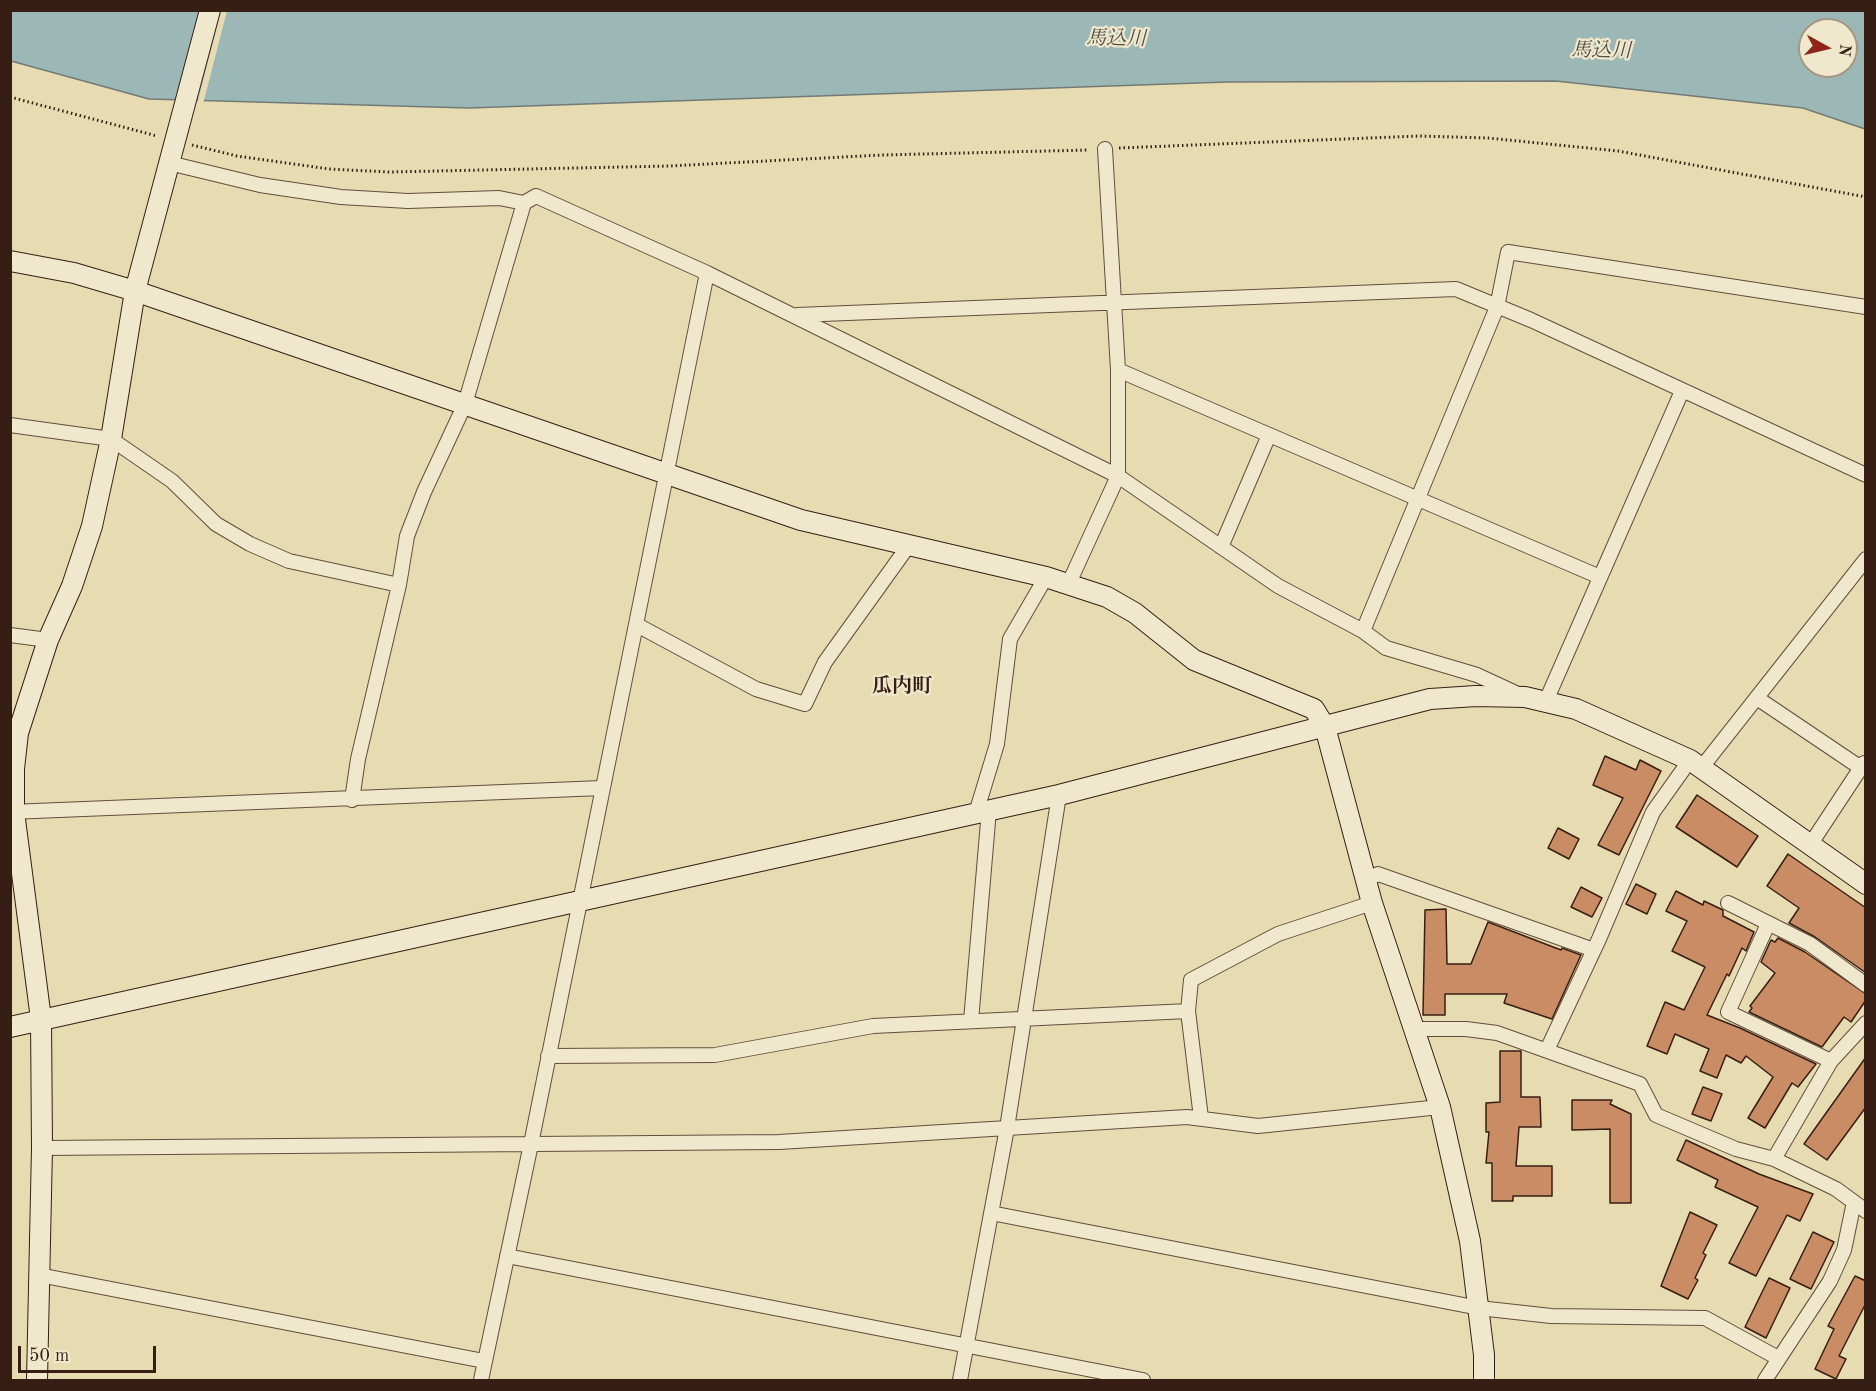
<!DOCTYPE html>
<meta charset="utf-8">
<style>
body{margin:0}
#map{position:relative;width:1876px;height:1391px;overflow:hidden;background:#e7dbb2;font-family:"Old Standard TT",serif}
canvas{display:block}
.frame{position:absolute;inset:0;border:12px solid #371e14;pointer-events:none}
.north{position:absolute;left:1798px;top:18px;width:60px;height:60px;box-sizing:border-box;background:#efe8cd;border:2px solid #a59783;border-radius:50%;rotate:98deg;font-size:16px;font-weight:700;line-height:24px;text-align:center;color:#371e14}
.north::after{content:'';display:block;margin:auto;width:21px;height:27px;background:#8f2418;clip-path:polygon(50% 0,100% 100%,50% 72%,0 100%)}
.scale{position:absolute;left:18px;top:1346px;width:138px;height:27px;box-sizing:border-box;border:3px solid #371e14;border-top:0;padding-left:8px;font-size:18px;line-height:21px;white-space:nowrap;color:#371e14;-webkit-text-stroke:4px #efe8cd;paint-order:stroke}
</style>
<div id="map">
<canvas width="1876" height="1391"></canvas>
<div class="frame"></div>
<div class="north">N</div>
<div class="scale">50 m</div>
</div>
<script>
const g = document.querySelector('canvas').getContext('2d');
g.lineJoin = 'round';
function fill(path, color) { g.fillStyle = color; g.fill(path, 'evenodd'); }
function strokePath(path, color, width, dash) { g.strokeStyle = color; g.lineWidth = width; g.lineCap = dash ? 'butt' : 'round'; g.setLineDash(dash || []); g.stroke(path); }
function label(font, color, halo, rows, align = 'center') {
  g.font = font + ' "Old Standard TT","Noto Serif JP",serif'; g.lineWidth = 4.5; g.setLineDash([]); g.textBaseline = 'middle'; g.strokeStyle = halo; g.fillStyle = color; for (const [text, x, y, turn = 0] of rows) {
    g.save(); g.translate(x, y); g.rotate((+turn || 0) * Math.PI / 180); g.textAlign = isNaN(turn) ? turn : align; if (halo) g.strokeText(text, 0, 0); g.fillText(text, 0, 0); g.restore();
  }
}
const water = new Path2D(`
 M10 11H1865V129L1803 108 1556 81 1227 82 469 108 149 99 11 61ZM1810 30H1846V66H1810Z`);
fill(water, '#9bb8b7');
strokePath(water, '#737a76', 1.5);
fill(new Path2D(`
 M221 11H227L203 104H197Z`), '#e7dbb2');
const building = new Path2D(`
 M1605 756 1636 770 1640 760 1661 771 1619 855 1598 845 1623 798 1593 785Z
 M1697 795 1758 836 1737 867 1676 827Z
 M1558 828 1579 839 1569 859 1548 848Z
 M1788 854 1866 908V973L1815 937 1789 923 1799 908 1767 886Z
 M1636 884 1656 894 1647 914 1626 904Z
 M1581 887 1602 898 1592 917 1571 907Z
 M1676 891 1703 905 1704 901 1723 910V916L1754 932 1746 951 1742 948 1729 976 1727 974 1707 1015 1740 1028 1816 1064 1798 1087 1792 1083 1765 1128 1748 1118 1773 1077 1746 1056 1741 1063 1726 1055 1717 1078 1700 1071 1709 1049 1675 1034 1667 1054 1647 1046 1665 1002 1684 1010 1705 967 1672 951 1687 921 1666 911Z
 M1446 909 1447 964H1471L1488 922 1561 950 1562 948 1581 955 1552 1019 1504 1003 1507 994H1445V1015H1423L1425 910Z
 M1778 938 1805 952 1866 994V1000L1851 1022 1844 1017 1822 1047 1749 1012 1752 1008 1750 1006 1775 973 1761 962 1771 940 1775 942Z
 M1500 1051H1521V1097H1540L1541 1127H1519L1516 1166H1552V1196H1513V1201H1492V1163H1486L1489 1132H1486V1103L1500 1102Z
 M1866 1057V1107L1827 1160 1804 1144Z
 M1703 1087 1722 1094 1711 1121 1692 1114Z
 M1572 1100H1612L1610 1104 1631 1114V1203H1610V1129L1572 1130Z
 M1686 1140 1759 1174 1813 1194 1800 1221 1787 1215 1756 1276 1729 1263 1758 1207 1715 1187 1718 1180 1677 1160Z
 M1690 1212 1717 1225 1703 1253 1706 1255 1695 1278 1698 1280 1688 1299 1661 1286Z
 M1813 1232 1834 1242 1811 1289 1790 1279Z
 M1855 1276 1866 1281V1303L1839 1356 1846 1359 1836 1379 1815 1369 1834 1329 1828 1326Z
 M1769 1278 1790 1288 1766 1338 1745 1327Z`);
fill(building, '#ca8c64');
strokePath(building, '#371e14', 1.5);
const street = new Path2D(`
 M169 163 260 185 341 197 408 201 499 198 524 203 536 196 707 273 1118 476 1278 586 1363 631 1386 648 1477 675 1518 694
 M797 315 1456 289 1531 320 1866 475
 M1118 370 1600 577
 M10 425 111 439 172 481 216 524 250 544 289 561 399 585
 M1221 547 1269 435
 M1069 583 1118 476V370L1105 149
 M637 625 756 689 805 704 825 662 909 545
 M1363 631 1497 307 1508 252 1866 307
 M10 635 48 640
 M1757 698 1861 768
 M1546 701 1682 391
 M1702 767 1866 559
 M352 800 358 759 399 585 407 536 424 492 465 404 524 203
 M10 812 602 788
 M976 813 997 744 1010 639 1046 577
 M1810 845 1864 763
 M1366 880 1378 874 1594 950
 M1728 903 1810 944 1866 985
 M1768 924 1728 1012 1831 1061
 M971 1021 989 810
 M1415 1029H1466L1497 1033 1640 1084 1656 1115 1736 1149 1774 1159 1836 1189 1866 1211
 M1547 1050 1599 939 1653 812 1690 760
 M548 1056 715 1055 873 1026 1188 1011
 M1201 1118 1188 1011 1191 980 1278 934 1372 903
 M42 1148 779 1142 1187 1117 1258 1126 1440 1107
 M1774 1159 1831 1061 1866 1023
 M991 1213 1479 1308 1551 1316 1705 1318 1778 1358
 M507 1256 1143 1380
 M39 1275 484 1361
 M481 1380 531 1144 707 273
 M960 1380 1007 1128 1059 795
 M1765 1380 1830 1281 1844 1250 1854 1202`);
const secondary = new Path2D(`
 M10 261 74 273 135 291 801 520 1046 577 1107 597 1135 613 1194 660 1314 709 1325 727 1372 903 1440 1107 1470 1241 1484 1355V1380
 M10 1027 1059 795 1430 699 1476 696 1525 697 1576 709 1690 760 1866 884
 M37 1380 42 1148 41 1019 14 812V769L18 733 48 640 72 586 92 526 111 439 135 291 210 10`);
strokePath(street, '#634d3c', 16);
strokePath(secondary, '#371e14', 22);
strokePath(new Path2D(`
 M10 97 157 136
 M192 145 237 156 329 169 389 172 669 166 882 155 1089 150
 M1119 148 1419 136 1488 138 1618 151 1866 197`), '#371e14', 3, [1.5, 3]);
strokePath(street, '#efe8cd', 14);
strokePath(secondary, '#efe8cd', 20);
label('italic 20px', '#554c45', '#efe8cd', [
 ["馬込川",1116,39,1],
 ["馬込川",1601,51,1]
]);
label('bold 20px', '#371e14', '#efe8cd', [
 ["瓜内町",902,687]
]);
</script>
